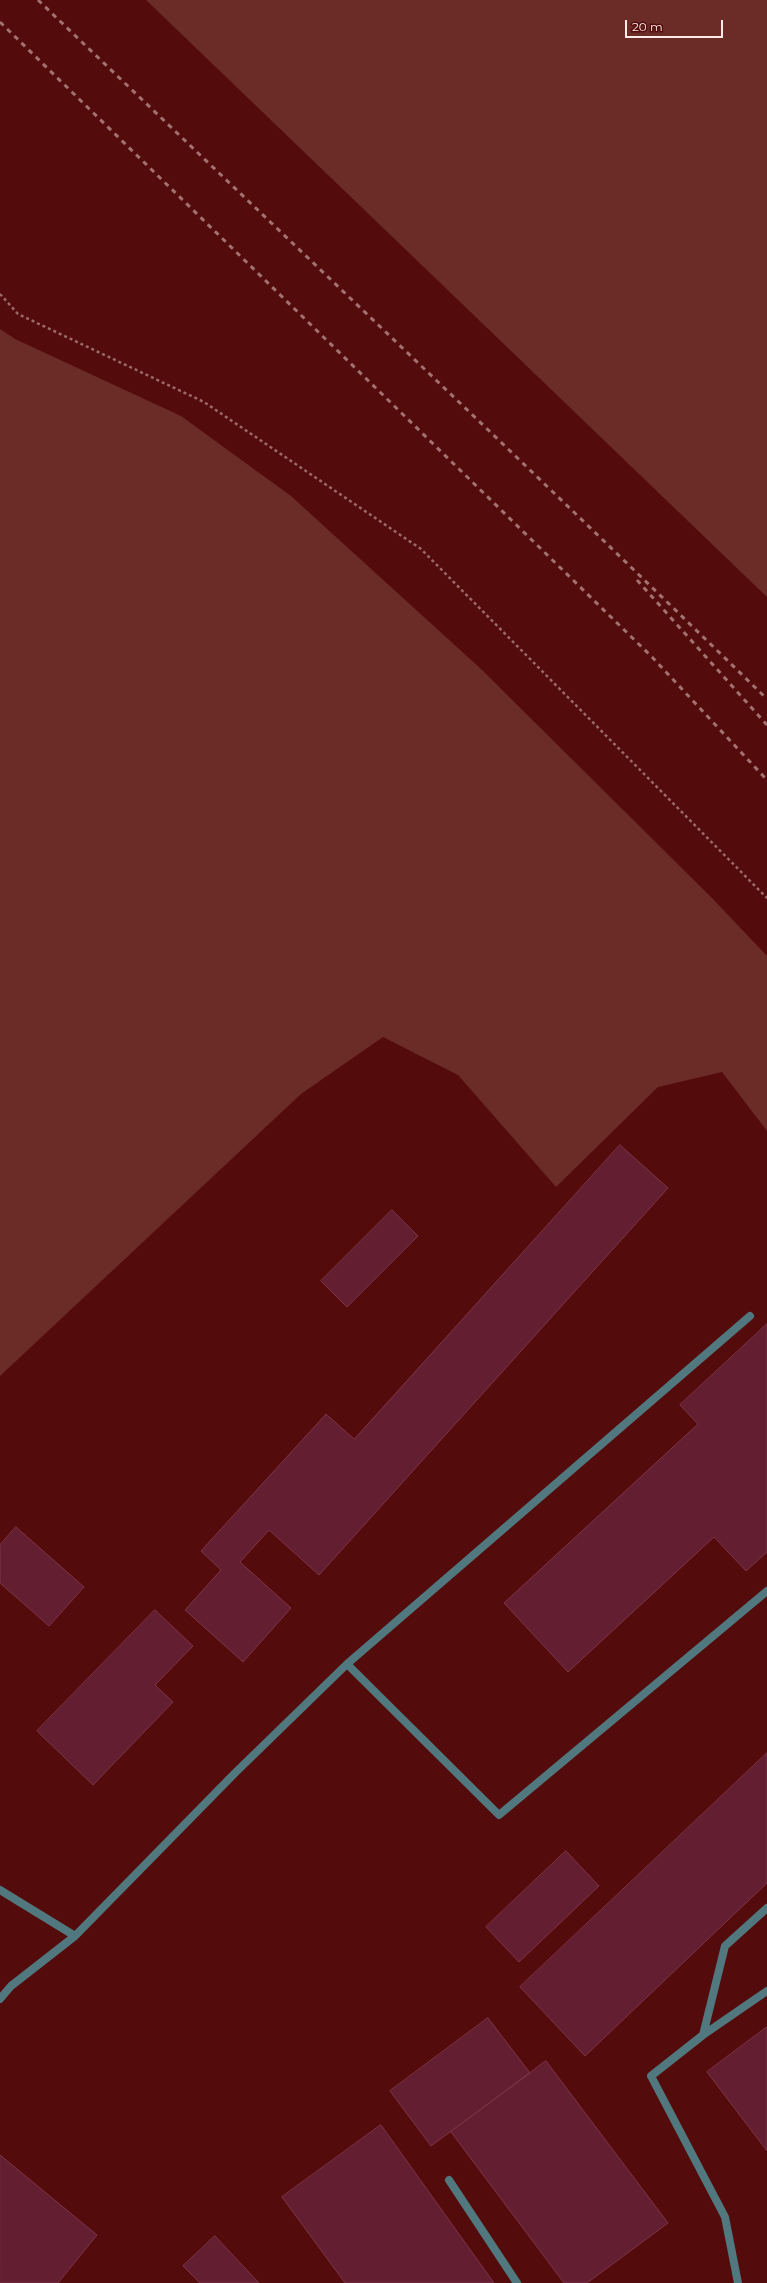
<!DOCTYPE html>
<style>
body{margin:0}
#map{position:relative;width:767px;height:2283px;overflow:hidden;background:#530c0b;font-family:Montserrat,sans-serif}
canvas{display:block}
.scale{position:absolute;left:625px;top:20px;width:98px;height:18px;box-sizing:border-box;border:2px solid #fdebe8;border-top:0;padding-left:5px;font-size:12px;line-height:14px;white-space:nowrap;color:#fdebe8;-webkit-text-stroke:3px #530c0b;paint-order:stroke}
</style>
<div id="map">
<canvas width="767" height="2283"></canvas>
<div class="scale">20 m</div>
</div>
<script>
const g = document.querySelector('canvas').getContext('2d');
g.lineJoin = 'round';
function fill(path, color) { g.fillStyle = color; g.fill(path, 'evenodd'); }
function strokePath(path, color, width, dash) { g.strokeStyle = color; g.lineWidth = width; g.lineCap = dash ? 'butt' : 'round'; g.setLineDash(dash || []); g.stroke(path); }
fill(new Path2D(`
 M146 0H767V597Z
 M0 329 15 339 181 416 291 496 481 669 712 898 767 956V1131L722 1072 658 1087 556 1187 458 1075 383 1037 301 1094 0 1376Z`), '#6b2b26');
const building = new Path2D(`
 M620 1145 668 1188 319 1575 269 1530 240 1562 291 1608 243 1662 185 1610 221 1570 201 1551 326 1414 354 1439Z
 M392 1210 418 1236 347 1307 321 1281Z
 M767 1324V1552L746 1571 714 1537 568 1672 504 1603 698 1424 680 1405Z
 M16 1527 84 1587 49 1626 0 1583V1545Z
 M155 1610 193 1646 155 1685 173 1702 93 1785 37 1731Z
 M767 1753V1883L585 2056 520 1987Z
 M566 1851 599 1886 519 1962 486 1927Z
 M488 2018 530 2073 431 2146 390 2091Z
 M767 2027V2151L707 2072Z
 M546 2061 668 2223 587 2283H564L451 2132Z
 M381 2125 494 2283H345L282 2197Z
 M0 2155 97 2235 58 2283H0Z
 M215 2236 259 2283H200L183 2266Z`);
fill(building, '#641e32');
strokePath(building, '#7d3447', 1);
strokePath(new Path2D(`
 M0 294 18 314 204 402 421 549 767 898`), '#9b6a68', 2.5, [3, 3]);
strokePath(new Path2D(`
 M347 1664 750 1316
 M0 1890 75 1936
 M0 1999 11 1986 75 1936 235 1773 347 1664 499 1815 767 1591
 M703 2035 767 1991
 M449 2180 517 2283
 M738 2283 725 2217 651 2076 703 2035 725 1946 767 1908`), '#50787e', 8);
strokePath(new Path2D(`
 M38 0C281 233 526 464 767 699
 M0 22 652 657 767 780
 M637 580 767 725`), '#a17270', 3, [5, 5]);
</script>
